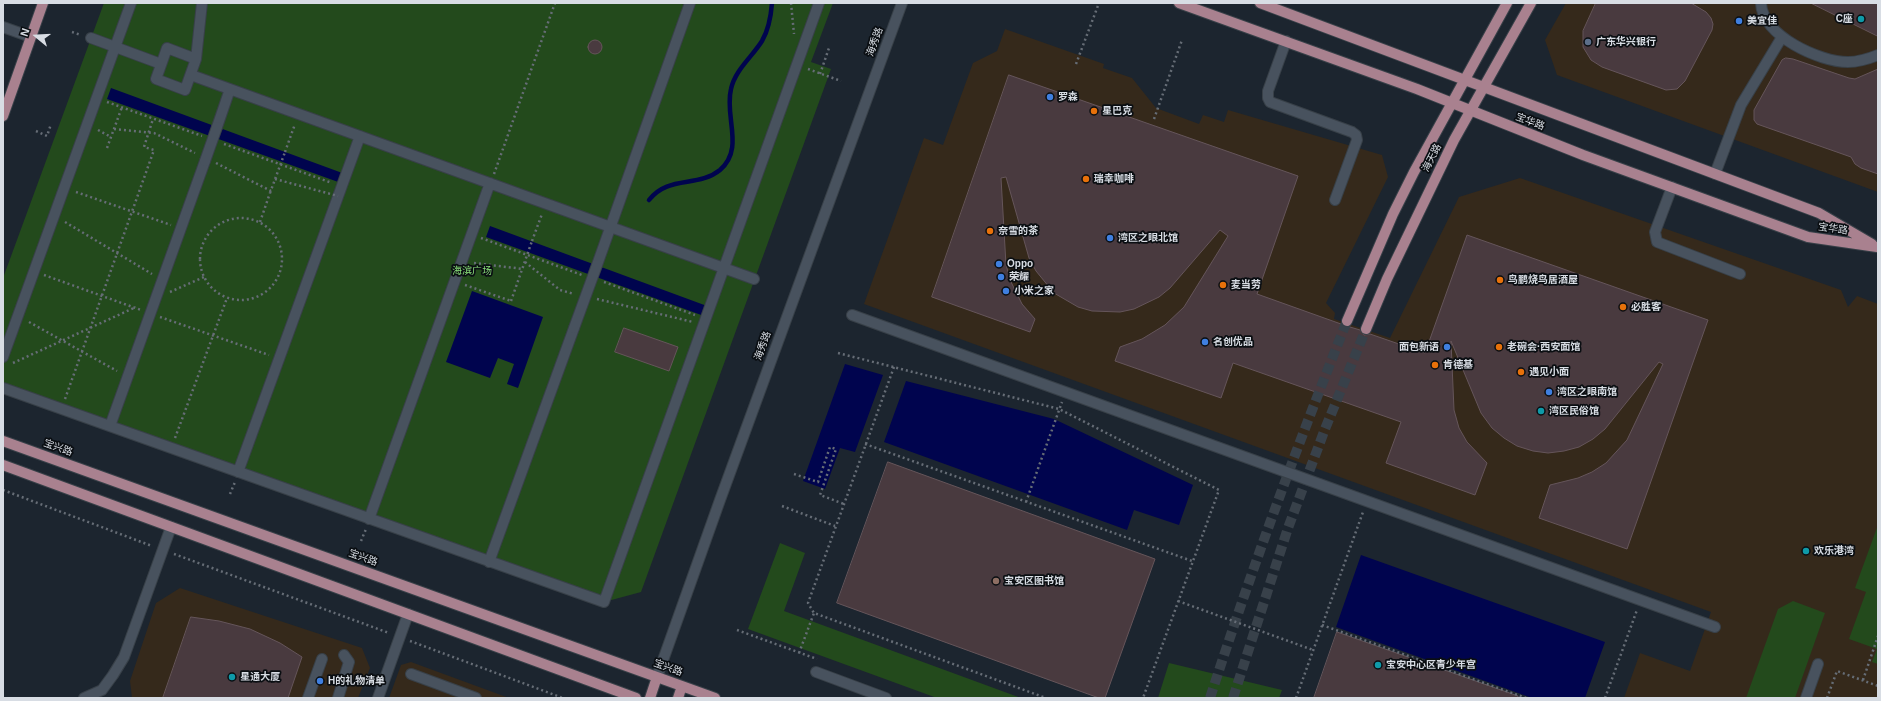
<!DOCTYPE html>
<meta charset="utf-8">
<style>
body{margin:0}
#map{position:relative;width:1881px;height:701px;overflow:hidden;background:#1c252f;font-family:Helvetica,sans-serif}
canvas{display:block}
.frame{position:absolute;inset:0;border:4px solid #d8dde4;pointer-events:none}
.north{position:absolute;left:16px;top:16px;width:40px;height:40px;-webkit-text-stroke:3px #0a0e12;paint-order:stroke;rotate:288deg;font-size:11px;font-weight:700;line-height:16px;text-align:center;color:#d8dde4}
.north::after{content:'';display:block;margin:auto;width:14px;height:18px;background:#d8dde4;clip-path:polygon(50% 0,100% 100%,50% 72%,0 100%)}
</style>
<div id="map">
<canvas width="1881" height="701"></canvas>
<div class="frame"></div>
<div class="north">N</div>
</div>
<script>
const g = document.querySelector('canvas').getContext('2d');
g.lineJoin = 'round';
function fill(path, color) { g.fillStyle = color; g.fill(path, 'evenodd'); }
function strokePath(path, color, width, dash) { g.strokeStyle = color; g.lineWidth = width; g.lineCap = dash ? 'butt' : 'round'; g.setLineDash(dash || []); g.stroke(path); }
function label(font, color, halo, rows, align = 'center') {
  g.font = font + ' Helvetica,"Noto Sans SC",sans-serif'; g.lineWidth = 3.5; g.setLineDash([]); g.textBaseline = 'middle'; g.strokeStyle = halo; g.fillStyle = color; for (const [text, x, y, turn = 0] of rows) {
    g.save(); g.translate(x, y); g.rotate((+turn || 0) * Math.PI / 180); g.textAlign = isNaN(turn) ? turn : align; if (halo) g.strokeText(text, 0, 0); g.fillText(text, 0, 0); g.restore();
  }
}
fill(new Path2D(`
 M1566 3H1878V192L1557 75 1545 40Z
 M1005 29 1104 64 1103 68 1132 78 1156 108 1199 124 1203 115 1224 122 1228 110 1382 155 1388 177 1326 303 1335 313 1334 319 1390 338 1459 197 1520 178 1841 290 1848 307 1857 296 1878 304V698H1624L1640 653 1690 671 1711 612 864 304 924 138 943 145 973 63 997 51Z
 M180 588 362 648 370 668 358 698H132L130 681 156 603Z
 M411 662 509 698H389L401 665Z`), '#35291b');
fill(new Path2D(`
 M104 3H833L811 62 831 69 641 592 604 602 3 388V278Z
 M1878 525V664L1872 662 1877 649 1849 639 1866 592 1855 588Z
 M780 543 805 553 784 611 1021 698H937L748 629Z
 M1793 601 1825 613 1795 698H1746L1778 609Z
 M1169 663 1282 690 1279 698H1158Z`), '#234a1c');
fill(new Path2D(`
 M111 88 345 174 341 183 107 99Z
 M490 226 707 306 704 316 486 237Z
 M472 291 543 317 518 388 507 384 514 364 498 358 490 378 446 362Z
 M845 364 883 375 855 452 840 448 825 489 803 481Z
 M906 381 1054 419 1193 485 1179 525 1134 510 1127 530 884 442Z
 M1361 555 1605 642 1585 698H1532L1336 627Z`), '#00044e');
strokePath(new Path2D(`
 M649 200C668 175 698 188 720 170 745 148 724 117 731 89 735 70 752 57 762 41 769 29 771 16 772 3`), '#00044e', 4.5);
const building = new Path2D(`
 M1596 3H1691L1706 12 1711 18 1713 24 1712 30 1685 81 1677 89 1666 90 1602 67 1591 60 1583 47V31Z
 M1811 3H1878V36Z
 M588 47a7 7 0 1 1 14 0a7 7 0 1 1-14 0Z
 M1786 58 1793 59 1849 78 1855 79 1878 69V174L1861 168 1855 164 1851 157 1757 124 1754 120V110L1782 60Z
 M1009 75 1298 176 1257 294 1341 324 1345 327H1350L1360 330 1364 335 1370 334 1425 353 1467 235 1708 320 1627 549 1539 518 1550 485 1578 478 1592 472 1606 463 1627 440 1663 364 1659 362 1605 429 1593 439 1579 447 1564 451 1548 453 1533 451 1517 446 1504 438 1492 428 1481 413 1451 341 1454 410 1459 428 1467 442 1487 463 1475 495 1386 463 1401 422 1233 363 1221 398 1115 361 1120 347 1142 339 1165 325 1184 307 1228 236 1220 230 1170 288 1159 297 1134 309 1120 312 1092 311 1078 307 1054 293 1036 271 1029 258 1006 177 1001 178 1006 265 1011 282 1022 304 1035 319 1030 332 932 297Z
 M624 328 678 347 669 371 615 352Z
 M888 462 1155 559 1105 698H1099L837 603Z
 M191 617 219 621 250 629 280 643 302 657 288 698H163Z
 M1337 632 1518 696V698H1314Z`);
fill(building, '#493a3f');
strokePath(building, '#65555a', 1);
strokePath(new Path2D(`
 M1210 698C1251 571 1297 446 1347 321
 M1233 698 1288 528 1325 429 1366 329`), '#38414a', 10, [10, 5]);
const minor = new Path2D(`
 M1761 3C1762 36 1820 62 1848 62 1859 62 1868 59 1878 55
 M3 27 31 37
 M91 38 161 64
 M1286 41 1268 91V98L1270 102 1352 132 1356 135 1357 140 1335 200
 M167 48 196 59 185 90 156 79Z
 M196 59 202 3
 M191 75 754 279
 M217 127 230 89
 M1715 174 1741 105 1782 37
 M1672 187 1655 232 1657 242 1740 274
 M597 265 690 3
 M852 315 1715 627
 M3 357 131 3
 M3 388 604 602 819 3
 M110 426 205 161
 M238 472 360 136
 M369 519 490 183
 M489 562 574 328
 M816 672 886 698
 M411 674 476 698
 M657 677 720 500 902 3
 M84 698 102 690 113 675 124 657 171 527
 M308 698 322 659
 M338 698 349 662 344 655
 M378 698 408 614
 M1806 698 1818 664`);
const major = new Path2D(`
 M1179 3 1417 89 1583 155 1808 237 1877 247
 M1260 3 1819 213 1872 244
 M3 116 43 3
 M1347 321 1393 214 1414 172 1507 3
 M1366 329 1387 279 1454 140 1531 3
 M3 441 715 698
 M3 465 636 698
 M650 698 657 677
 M678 698 682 686`);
strokePath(minor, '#384048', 12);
strokePath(major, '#384048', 12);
strokePath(new Path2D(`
 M791 3 794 34
 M72 32 81 35
 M1076 64 1099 3
 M808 69 841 81
 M820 74 829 48
 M107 102 202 136
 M1154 119 1182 40
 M114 129 154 133 195 153
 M98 130 111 137
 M36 131 47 136 51 124
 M224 144 332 183
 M107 148 122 107
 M285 152 295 124
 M216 163 271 191
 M494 174 555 3
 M76 192 171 225
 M200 259a41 41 0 1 1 82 0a41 41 0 1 1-82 0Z
 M65 222 152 274
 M260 222 270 193
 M481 238 582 275
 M532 241 542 214
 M525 262 560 290 574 294
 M474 263 523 269
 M44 275 141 310
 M604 282 695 315
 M465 285 511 301
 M170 292 204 277
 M597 299 693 322
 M160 317 269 355
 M29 322 117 371
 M838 353 1059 409 1219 490 1143 698
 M13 363 136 307
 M894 367 808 603 814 613 1046 698
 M65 399 154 150 144 147 153 119
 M175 438 227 298
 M865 444 1192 561
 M794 474 818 482 830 447 836 449 820 495 844 504
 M3 490 152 546
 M230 494 235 482
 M1026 502 1062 402
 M782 506 835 526
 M361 541 366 529
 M174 554 389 633
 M1178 601 1313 650
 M1322 625 1526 698
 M737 630 817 659
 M410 641 563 698
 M799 653 814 613
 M1863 680 1878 636
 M1296 698 1363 512
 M1605 698 1637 610
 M1827 698 1837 671 1878 686`), '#666d76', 2.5, [2, 3]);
strokePath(minor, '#48525e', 10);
strokePath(major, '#a9818f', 10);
const minorBridge = new Path2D(`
 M205 161 217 127
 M574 328 597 265`);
strokePath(minorBridge, '#384048', 12, []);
strokePath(new Path2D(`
 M275 179 338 196
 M270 193 285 152
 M511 301 532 241`), '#666d76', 2.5, [2, 3]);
strokePath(minorBridge, '#48525e', 10);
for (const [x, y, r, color] of [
 [1861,19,4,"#0f9aa8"],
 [1739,21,4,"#3f7fe0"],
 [1588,42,4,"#5c6f8a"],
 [1050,97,4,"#3f7fe0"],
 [1094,111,4,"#e8710a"],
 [1086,179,4,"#e8710a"],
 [990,231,4,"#e8710a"],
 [1110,238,4,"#3f7fe0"],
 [999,264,4,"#3f7fe0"],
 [1001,277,4,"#3f7fe0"],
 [1500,280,4,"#e8710a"],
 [1223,285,4,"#e8710a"],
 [1006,291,4,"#3f7fe0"],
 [1623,307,4,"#e8710a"],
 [1205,342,4,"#3f7fe0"],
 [1447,347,4,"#3f7fe0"],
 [1499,347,4,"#e8710a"],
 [1435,365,4,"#e8710a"],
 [1521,372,4,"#e8710a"],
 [1549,392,4,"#3f7fe0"],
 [1541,411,4,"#0f9aa8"],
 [1806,551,4,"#0f9aa8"],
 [996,581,4,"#8d6e63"],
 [1378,665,4,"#0f9aa8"],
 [232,677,4,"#0f9aa8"],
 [320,681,4,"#3f7fe0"]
]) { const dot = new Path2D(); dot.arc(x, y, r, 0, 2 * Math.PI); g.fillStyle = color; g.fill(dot); strokePath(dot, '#0a0e12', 1.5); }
label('bold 10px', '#d8dde4', '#0a0e12', [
 ["C座",1853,19,"right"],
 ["美宜佳",1747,21],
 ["广东华兴银行",1596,42],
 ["罗森",1058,97],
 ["星巴克",1102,111],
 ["瑞幸咖啡",1094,179],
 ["奈雪的茶",998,231],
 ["湾区之眼北馆",1118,238],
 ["Oppo",1007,264],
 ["荣耀",1009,277],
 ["鸟鹏烧鸟居酒屋",1508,280],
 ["麦当劳",1231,285],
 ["小米之家",1014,291],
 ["必胜客",1631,307],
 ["名创优品",1213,342],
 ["面包新语",1439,347,"right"],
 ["老碗会·西安面馆",1507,347],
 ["肯德基",1443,365],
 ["遇见小面",1529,372],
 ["湾区之眼南馆",1557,392],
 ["湾区民俗馆",1549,411],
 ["欢乐港湾",1814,551],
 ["宝安区图书馆",1004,581],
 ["宝安中心区青少年宫",1386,665],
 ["星通大厦",240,677],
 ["H的礼物清单",328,681]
], 'left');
label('10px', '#d8dde4', '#0a0e12', [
 ["海秀路",875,42,-70],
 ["宝华路",1530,122,21],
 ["海天路",1432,158,-63],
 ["宝华路",1833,229,8],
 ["海秀路",763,346,-70],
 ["宝兴路",58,448,20],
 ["宝兴路",363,558,20],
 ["宝兴路",668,668,20]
]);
label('10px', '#8ce27c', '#0a0e12', [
 ["海滨广场",472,271]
]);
</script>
